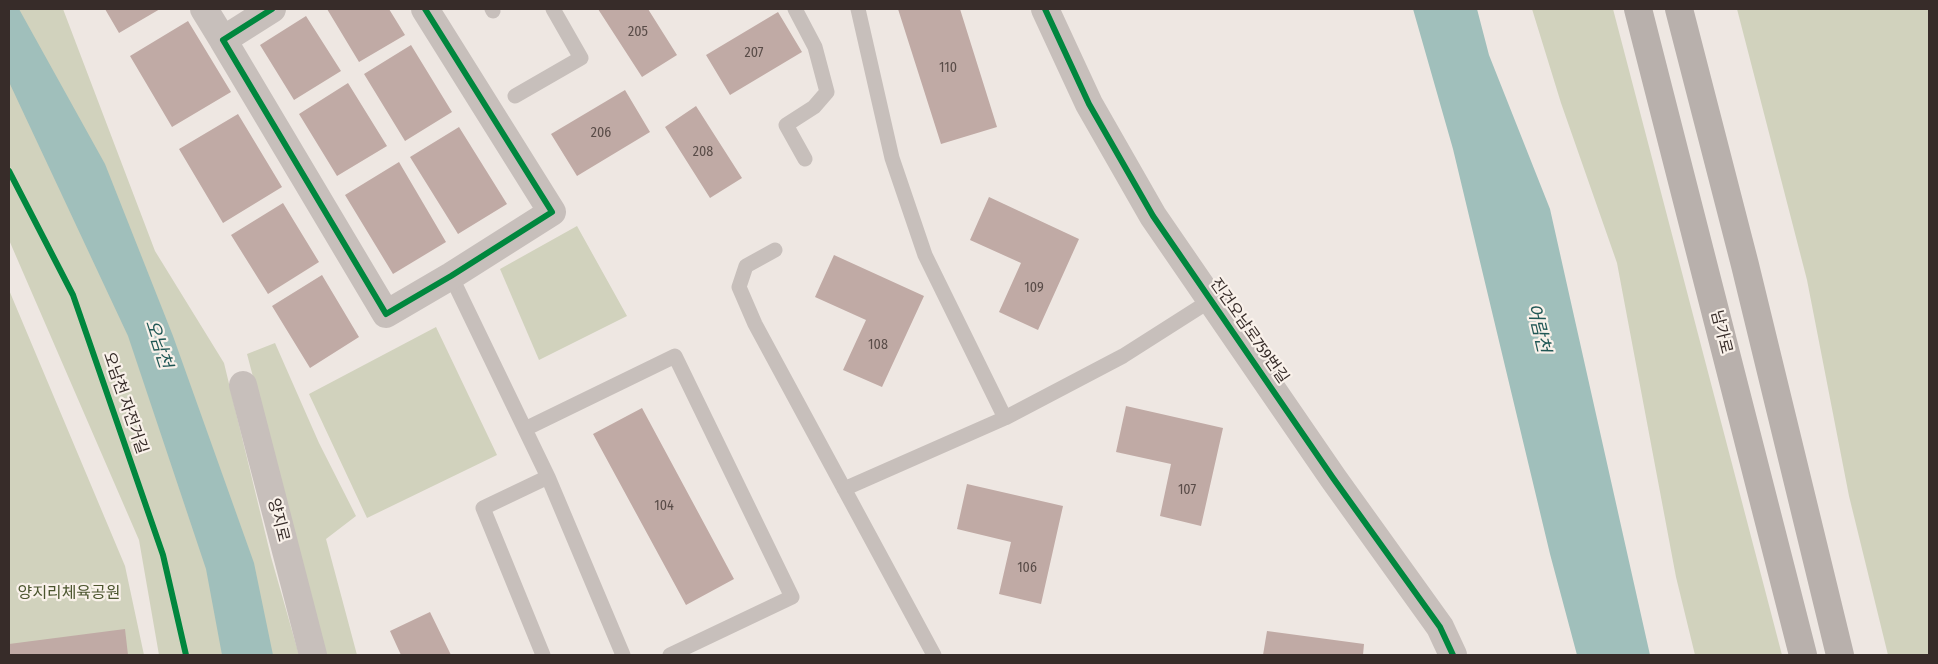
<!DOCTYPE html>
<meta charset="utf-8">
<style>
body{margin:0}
#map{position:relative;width:1938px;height:664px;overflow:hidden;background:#eee7e2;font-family:"Fira Sans Condensed",sans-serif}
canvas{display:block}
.frame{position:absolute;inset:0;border:10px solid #372c29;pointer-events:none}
</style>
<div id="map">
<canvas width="1938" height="664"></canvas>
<div class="frame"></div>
</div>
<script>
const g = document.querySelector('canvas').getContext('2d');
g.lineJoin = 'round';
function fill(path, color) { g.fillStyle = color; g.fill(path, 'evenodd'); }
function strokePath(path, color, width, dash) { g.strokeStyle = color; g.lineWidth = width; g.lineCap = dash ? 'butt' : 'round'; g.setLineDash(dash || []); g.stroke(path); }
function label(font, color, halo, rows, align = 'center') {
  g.font = font + ' "Fira Sans Condensed","Noto Sans KR",sans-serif'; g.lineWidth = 4.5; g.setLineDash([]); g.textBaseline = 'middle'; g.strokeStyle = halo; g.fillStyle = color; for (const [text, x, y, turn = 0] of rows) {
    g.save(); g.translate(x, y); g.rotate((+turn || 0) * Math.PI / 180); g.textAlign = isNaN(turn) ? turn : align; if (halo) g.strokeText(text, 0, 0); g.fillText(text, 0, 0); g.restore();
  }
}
fill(new Path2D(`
 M9 9H63L155 251 224 363 271 557 299 655H159L139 540 9 240Z
 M1532 9H1613L1782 655H1695L1676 577 1617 263 1561 103Z
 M1737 9H1929V655H1888L1849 496 1807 280Z
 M577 226 627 316 539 360 500 269Z
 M9 290 125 566 144 655H9Z
 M436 327 497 455 367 518 309 394Z
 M275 343 319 443 356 516 326 539 357 655H326L247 354Z`), '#d1d2bd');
fill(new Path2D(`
 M9 9H19L105 164 173 336 254 563 273 655H222L206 569 128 336 9 82Z
 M1413 9H1477L1489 55 1550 209 1650 655H1577L1550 554 1453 149Z`), '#a0bfbb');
fill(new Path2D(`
 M105 9H160L119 33Z
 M327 9H389L405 35 359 62Z
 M598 9H648L677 55 642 77Z
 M898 9H960L997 127 941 144Z
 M778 12 802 52 730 95 706 55Z
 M306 16 341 71 294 100 260 45Z
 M188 21 231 92 172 127 130 56Z
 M411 45 452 112 405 141 364 74Z
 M348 83 387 146 337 176 299 114Z
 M625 90 650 132 577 176 551 134Z
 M696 106 742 178 710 198 665 127Z
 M238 114 282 187 223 223 179 149Z
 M459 127 507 204 458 234 410 157Z
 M399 162 446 242 393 274 345 195Z
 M989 197 1079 239 1038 330 999 312 1021 263 970 240Z
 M283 203 319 262 268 294 231 235Z
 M834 255 924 296 882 387 843 370 866 320 815 297Z
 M322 275 359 337 310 368 272 306Z
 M1126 406 1223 428 1201 526 1160 516 1171 464 1116 452Z
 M642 408 734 579 686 605 593 434Z
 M967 484 1063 506 1041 604 999 594 1011 542 957 529Z
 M430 612 451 655H401L390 631Z
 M125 629 128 655H9V644Z
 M1267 631 1364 644 1363 655H1263Z`), '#c0aaa5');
strokePath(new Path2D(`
 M492 9 493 11
 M795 9 815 47 827 92 814 107 786 125 805 159
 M858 9 892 158 925 255 1005 418
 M515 96 581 58 553 9
 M775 250 746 266 739 287 755 324 934 655
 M451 276 548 477 623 655
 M525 429 675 356 792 597 670 655
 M844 489 1005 418 1123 356 1211 300
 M543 655 483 508 548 477`), '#c7bfbb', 15);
strokePath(new Path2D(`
 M204 9 223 40
 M272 9 223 40 386 314 451 276 552 212 425 9
 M1045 9 1089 104 1153 216 1333 478 1440 627 1453 655
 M243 385 313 655`), '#c7bfbb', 28);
strokePath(new Path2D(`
 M1638 9 1803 655
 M1679 9 1745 265 1840 655`), '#b8b0ac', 28);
strokePath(new Path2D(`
 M272 9 223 40 386 314 451 276 552 212 425 9
 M1045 9 1089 104 1153 216 1333 478 1440 627 1453 655
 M9 171 73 295 163 555 186 655`), '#00873e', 6);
label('14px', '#594c48', null, [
 ["205",638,32],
 ["207",754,53],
 ["110",948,68],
 ["206",601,133],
 ["208",703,152],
 ["109",1034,288],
 ["108",878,345],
 ["107",1187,490],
 ["104",664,506],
 ["106",1027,568]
]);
label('16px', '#372c29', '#f9f1ea', [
 ["진건오남로759번길",1249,331,55],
 ["남가로",1721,332,76],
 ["오남천 자전거길",125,403,71],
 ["양지로",278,520,76]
]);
label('16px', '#4b552e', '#f9f1ea', [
 ["양지리체육공원",69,594]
]);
label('italic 18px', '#205755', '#f9f1ea', [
 ["어람천",1538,328,77],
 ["오남천",158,344,72]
]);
</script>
